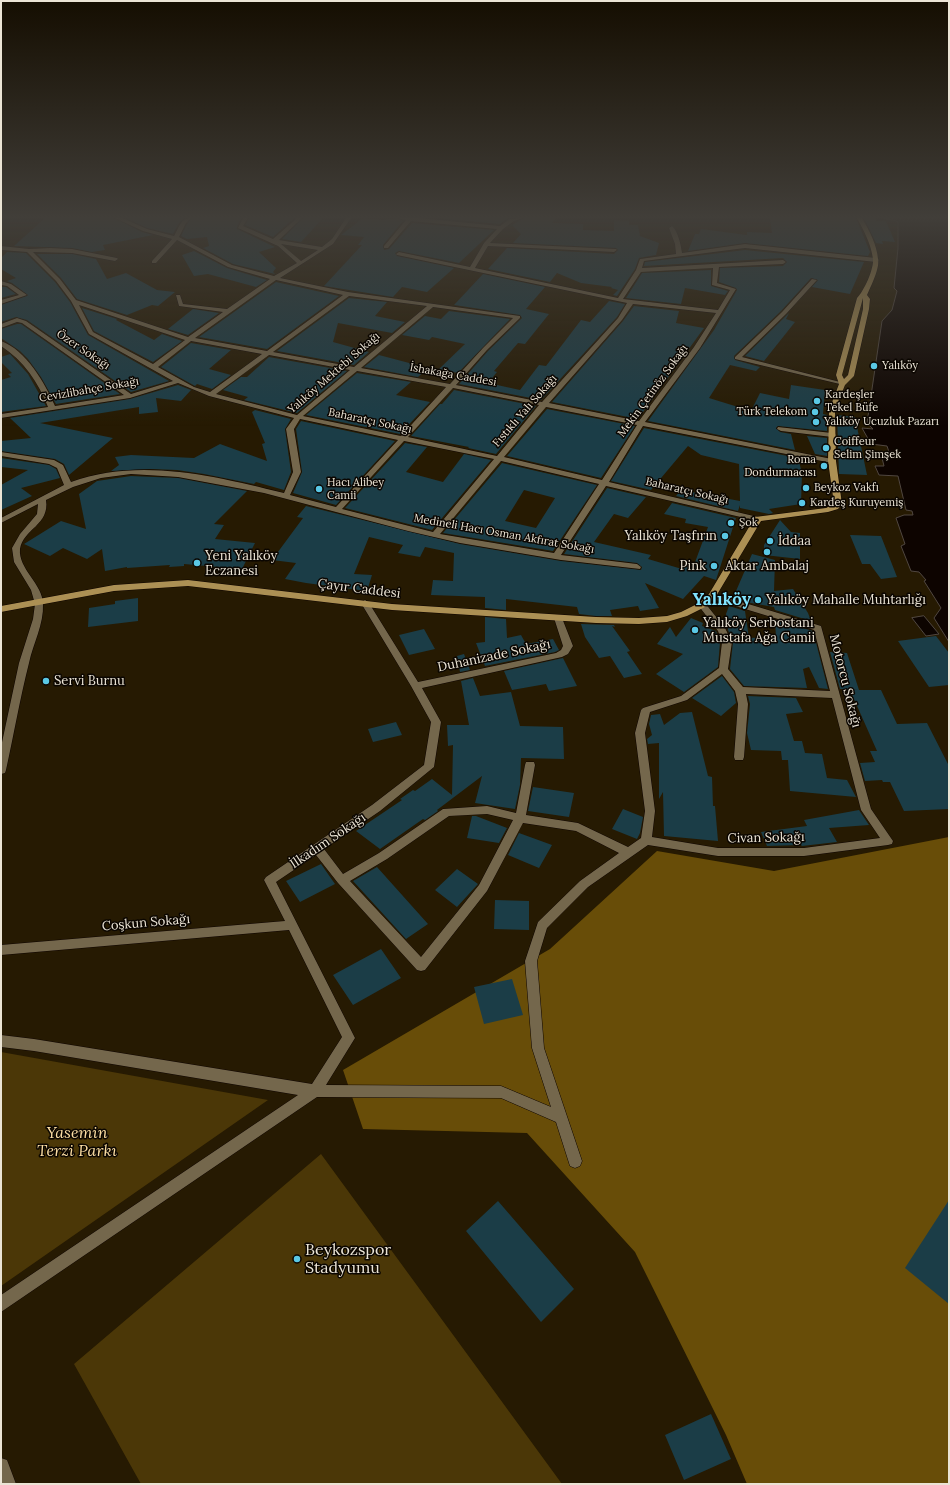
<!DOCTYPE html>
<meta charset="utf-8">
<style>
body{margin:0}
#map{position:relative;width:950px;height:1485px;overflow:hidden;background:#261a02;font-family:Lora,serif}
canvas{display:block}
.frame{position:absolute;inset:0;border:2px solid #ebe4d5;pointer-events:none}
</style>
<div id="map">
<canvas width="950" height="1485"></canvas>
<div class="frame"></div>
</div>
<script>
const g = document.querySelector('canvas').getContext('2d');
g.lineJoin = 'round';
function fill(path, color) { g.fillStyle = color; g.fill(path, 'evenodd'); }
function strokePath(path, color, width, dash) { g.strokeStyle = color; g.lineWidth = width; g.lineCap = dash ? 'butt' : 'round'; g.setLineDash(dash || []); g.stroke(path); }
function label(font, color, halo, rows, align = 'center') {
  g.font = font + ' Lora,serif'; g.lineWidth = 3; g.setLineDash([]); g.textBaseline = 'middle'; g.strokeStyle = halo; g.fillStyle = color; for (const [text, x, y, turn = 0] of rows) {
    g.save(); g.translate(x, y); g.rotate((+turn || 0) * Math.PI / 180); g.textAlign = isNaN(turn) ? turn : align; if (halo) g.strokeText(text, 0, 0); g.fillText(text, 0, 0); g.restore();
  }
}
fill(new Path2D(`
 M1 1052 268 1100 1 1286Z
 M321 1154 562 1484H141L74 1364Z`), '#4b3707');
fill(new Path2D(`
 M949 837V1484H747L726 1435 635 1252 527 1133 363 1129 343 1070 550 949 657 851 774 871Z`), '#684d08');
const water = new Path2D(`
 M883 218H949V642L934 618 941 608 924 581 926 580 919 572 911 571 901 546 905 544 896 518 904 515H913L912 511 906 510 898 476 879 475 875 466H884L882 458 878 453 890 455 887 446 871 444 862 428 873 429 867 423 882 321 892 310 897 291 894 288 898 248V222Z
 M924 616 939 634 926 636 912 618Z`);
fill(water, '#0d0400');
strokePath(water, '#504740', 1);
fill(new Path2D(`
 M45 218H114L142 232 153 235 103 245 105 250 92 252 72 248 14 246Z
 M126 218H184L179 223 173 234 147 228Z
 M192 218H241L237 227V229L275 247 259 252 276 268 273 272 275 274 233 264 203 248 209 246 207 237 187 239 181 236 187 224Z
 M249 218H294L273 237 245 225Z
 M303 218H323L301 242 282 239Z
 M363 218 383 220 396 218 403 221 383 245 384 250 389 249 412 223 494 230 459 263 399 251 395 253 397 256 454 268 427 292 402 287 393 297 324 286 362 245H358L364 237 341 235Z
 M436 218H508L500 224Z
 M524 218H556L552 223 583 224V230L614 231V220L629 221V225H638L640 236 659 243 656 255 639 258 635 269 617 296 613 295 618 290 611 288 612 287 581 283 557 273 550 282 488 269 507 248 614 254 618 250 616 248 513 243 521 234 512 225Z
 M770 218H856L870 252 868 256 745 243 688 251 695 234H699L701 229 747 235V232L772 233Z
 M864 218H875L877 221H886L895 242 882 241 883 244 876 243Z
 M745 250 864 262 850 294 812 287 818 280 811 278 781 311 734 356 735 360 760 367 756 371 730 365 709 398 751 411 760 393 789 399 791 385 825 390 823 414 827 415V431L778 426 776 428 780 432 791 434 795 450 648 421 714 330 737 290 736 288 719 282 720 268 783 266 787 262 783 258 644 266 645 262Z
 M194 251 227 268 267 280 256 287 208 274 194 276 182 255Z
 M7 252 26 253 55 282 70 302 88 335 169 381 131 392 27 320 16 317 1 322V305L27 296 28 295 12 283 7 281 16 278 1 269V258Z
 M37 254H72L96 259 107 279 126 273 157 290 175 292 158 306 152 305 127 315 77 299 61 278Z
 M711 270V286L728 291 725 295 685 288 681 304 626 298 642 273Z
 M483 274 545 287 526 309 549 314 525 344 518 343 494 371 497 372 488 383 520 390 539 365 546 366 581 320 590 322 609 301 625 304 617 317 541 400 459 384 488 351 522 318 520 315 454 305Z
 M276 282 339 296 267 349 199 337Z
 M1 287H6L16 294 1 298Z
 M349 298 387 302 375 316 405 322 392 333 338 323 333 342 369 352 354 365 277 351Z
 M634 306 679 311 676 323 704 328 638 419 552 402 623 321Z
 M82 308 117 319 116 320 154 340 162 334 182 341 153 362 94 331Z
 M193 309 219 313 188 335 168 329Z
 M449 311 510 319 458 373 439 369 465 344 432 337 429 340 402 335 425 316 441 319Z
 M789 313 786 319 795 322 764 361 745 356Z
 M17 324H21L120 394 56 404 41 377 28 359 20 351 1 338V329Z
 M191 343 231 350 209 369 231 375 212 389 197 384 195 386 161 367Z
 M10 354 28 374 46 406 1 412V380L11 377 8 374 12 373 1 362V357Z
 M379 355 428 368 418 377 364 367Z
 M269 357 347 371 297 413 244 400 248 397 223 390 241 377H247Z
 M357 373 411 382 396 395 430 402 400 434 306 415Z
 M178 385 191 390 181 401 156 398 158 412 139 414V407L40 423 113 438 69 475 64 464 55 459 1 451V441L31 438 10 418 130 399Z
 M454 390 536 406 496 454 468 448 469 447 411 436 440 404H442Z
 M547 409 635 426 601 478 507 456Z
 M255 410 291 419 285 429 291 472 284 490 256 482 254 484 204 474 177 470 150 469 111 471 119 465 115 457 131 455 194 458 220 444 267 461 262 444 265 443 252 412Z
 M837 415 855 417 867 475 839 474Z
 M301 421 395 441 336 505 293 493 302 472 296 429Z
 M644 428 798 458 802 473 801 504 769 509 773 513 769 514 740 508V505L738 511 676 496 681 490 740 501 739 464 701 455 688 446 651 490 611 481Z
 M807 436 827 438V456L815 454Z
 M405 443 427 447 406 472 443 482 464 454 491 460 432 530 345 508Z
 M1 458 49 465 56 469 60 478 21 488 32 496 1 510V485L28 470 1 467Z
 M502 463 597 485 553 551 443 533ZM524 490 555 498 536 528 505 521Z
 M131 476 178 478 247 491 214 524 224 525 215 539 255 543 242 569 184 564V566L169 567 170 565 127 568V567L105 571 102 549 87 559 63 548 50 556 24 544 61 521 86 529 79 494 97 481Z
 M607 488 646 497 628 518 614 514 594 542 651 555 648 559 682 569 686 563 694 565 708 527 685 523 686 519 664 514 672 503 736 518 716 580 704 576 683 599 645 583 659 608 640 611 638 606 610 610 612 616H596L579 614 577 607 506 599V610L485 608V597L431 595 433 580 453 581 454 553 425 547 420 557 398 553 403 545 369 537 354 574 372 575 367 591 306 583 285 579 296 563 272 560 303 518 297 517 306 506 460 544 561 561 641 570 642 567 637 563 564 554Z
 M780 520 791 532 800 533V559L764 555V545Z
 M850 535 881 536 897 577 881 579 870 564H862Z
 M752 554 775 560 774 591 793 589 808 613 811 621 775 610 774 607 751 603 733 598Z
 M138 598V621L88 627 89 608 115 604V601Z
 M729 606 745 611 749 638 776 637 775 620 813 631 828 689 819 688 809 667 803 669 807 688 744 686 730 669 733 642 728 630 726 614Z
 M485 617 506 619 507 638 521 635 526 644 553 639 559 650 555 652 485 666 476 643 485 642Z
 M691 618 703 623 702 626 716 631 720 642 718 667 684 692 656 674 683 654 657 644 670 627 676 637Z
 M581 624 614 625 615 627 612 626 630 651 627 652 642 674 624 678 610 656 599 658 585 637Z
 M424 629 435 649 409 655 399 635Z
 M936 636 949 653V685L929 687 898 641Z
 M830 652 847 653 859 690 840 689Z
 M464 654 470 670 460 672 457 656Z
 M563 658 577 686 549 691 546 684 512 690 504 671Z
 M722 676 734 692 736 703 721 716 692 698Z
 M473 678 480 696 511 692 520 726 563 727 564 759 521 758 520 785 515 809 475 803 482 776 437 810 438 811 425 820 423 819 380 849 356 831 402 800 400 799 413 790 415 791 432 779 452 795 453 745 448 746 447 725H469L461 681Z
 M850 690H881L897 724 927 723 949 766V809L904 811 890 782H883L882 780 865 781 860 763 875 762 870 751H877Z
 M748 696 796 698 803 712 786 714 794 741H802L805 753 822 754 827 778 847 780 856 797 790 791 788 760H782L781 751 751 750 747 733 750 704Z
 M692 712 708 776 712 777 713 806H715L718 841 664 836 663 792 659 799V743L648 744 647 739 652 735 649 724 651 715 660 714 664 725 680 713Z
 M396 722 402 735 373 742 368 729Z
 M533 787 574 793 569 817 528 811Z
 M623 809 643 817 640 833 637 839 612 829Z
 M859 810 869 825 829 828 837 842 802 846 801 845 767 846 761 832 807 826 804 820Z
 M472 816H476L507 828 499 843 467 838Z
 M519 833 552 845 539 868 508 855Z
 M321 864 335 884 300 902 286 881Z
 M377 867 428 924 406 939 353 881Z
 M457 869 478 884 457 907 435 890Z
 M495 900 529 901V930L494 929Z
 M381 949 401 978 353 1005 333 975Z
 M512 979 523 1015 484 1024 474 987Z
 M949 1200V1304L905 1268Z
 M498 1201 574 1289 541 1322 466 1231Z
 M711 1414 731 1459 684 1480 665 1435Z`), '#1b3d47');
const minor = new Path2D(`
 M115 218H122L147 229 174 236C179 227 181 218 191 218L186 223 179 237 232 265 274 276 297 263 278 246 238 228 243 218H248L243 226 273 239 297 218H302L279 240 322 247 332 239 346 218H351L333 244 280 278 348 292 520 316V318L487 350 456 385 542 402 618 318 627 303 397 255 396 254 399 252 470 267 484 243 497 229 411 221 388 248H384V246L406 220 397 218H418L500 226 510 219 523 218 514 221 503 229 490 243 616 249 617 250 614 252 488 246 475 268 618 298 636 270 640 259 676 254 675 244 669 228 672 226C678 231 681 245 682 253L745 244 876 258 879 260 876 262 745 248 644 261 642 268 783 260 786 262 783 264 719 267 717 283 736 289 700 348 645 422 832 459 836 461 832 463 643 426 609 482 758 517 762 519 758 521 606 486 561 555 637 564 641 567 640 569 561 560 460 543 408 531 264 493 178 477 131 474 101 478 73 487 46 500C50 525 23 529 20 549 18 569 43 584 43 604 44 624 33 644 29 663 20 698 14 734 6 770L5 773 1 774V747L19 663 33 619 35 604 31 590 14 562 12 548 20 534 37 514 38 504 1 523V518L64 485 57 468 49 464 1 456V452L54 460 63 465 71 482C139 457 215 476 284 493L293 472 286 429 294 418 209 396 178 383 130 398 1 418V414L48 407C38 382 24 361 1 346V341C26 350 45 383 55 406L124 395 22 323 17 322 1 328V324L17 318 26 321 131 394 173 381 89 334 71 301 56 281 27 252 1 250V246L29 249 50 248 72 249 117 258 118 259 115 261 72 253 33 252 60 279 76 300 188 337 223 312 179 306 176 295H180L183 304 227 309 270 279 228 267 177 240 156 263H152V261L172 239 143 231ZM281 244 318 250 301 261ZM713 268 712 285 730 290 718 310 623 299 641 272ZM276 280 343 295 267 351 195 338ZM349 296 427 306 354 367 273 352ZM633 304 716 313 694 347 639 421 549 403 622 320ZM79 305 185 340 153 364 93 332ZM433 307 513 318 483 348 450 384 361 368ZM191 341 262 354 210 392 194 387 158 367ZM269 355 350 370 297 415 216 394ZM357 371 446 387 401 436 303 416ZM453 388 539 405 497 456 408 437ZM546 407 637 425 602 480 504 457ZM300 419 398 440 336 507 290 495 301 472 294 429ZM404 441 494 459 433 532 342 509ZM501 461 599 484 554 553 440 534Z
 M812 279 817 280 786 314 742 357 844 383V385L735 359V357L782 312Z
 M1 281 11 284 27 295 1 304V300L19 295 7 286 1 285Z
 M778 427 832 433 836 435 832 437 781 431 777 429Z
 M712 593 821 626 871 809 893 841 892 844 888 845 804 856H718L648 845 588 887 547 928 537 961 544 1048 582 1161 580 1166 575 1168 570 1166 556 1122 501 1098 317 1097 1 1312V1295L298 1095 34 1051 1 1047V1035L34 1039 312 1084 342 1037 289 930 1 955V945L285 921 264 880 266 877 372 805 424 765 431 722 411 686 361 603 365 600 369 603 418 682 556 653 561 650 563 646 554 618 558 615 562 618 573 646 568 654 562 657 422 688 441 722 434 767 380 811 324 849 343 874 379 853 443 809 487 806 516 813 525 765 526 762H534L535 765 526 815 578 823 628 847 641 838 645 811 635 733 641 710 643 708 681 696 719 668 722 642 718 631 698 605 699 603H705L725 628 732 642 728 669 743 687 830 691 814 630 709 598 708 596 709 594ZM722 674 735 691 738 704 734 757 735 760H743L744 757 748 704 746 694 832 698 861 810 880 838 804 848H718L652 837 655 811 645 733 650 712 687 700ZM487 814 513 820 479 885 421 957 350 881 387 859 449 816ZM523 823 576 831 619 853 580 881 538 922 525 961 532 1048 551 1107 501 1086 326 1085 355 1038 276 882 316 855 338 883 417 970 421 971 425 970 487 891Z
 M1 1458 7 1460 16 1484H1Z`);
const major = new Path2D(`
 M857 218H862C869 230 877 245 878 259 880 268 871 286 867 295L870 299 869 309 854 376 845 385 835 410 836 461 842 504 838 509 828 512 761 521 715 598 705 607 687 616 667 622 639 624 596 623 392 610 188 586 114 591 1 612V606L114 585 188 580 392 604 596 617 639 618 667 616 681 612 699 603 709 594 755 517 826 508 834 504 828 461 829 410 839 384 836 375 857 298C864 291 874 269 873 259 871 244 864 231 857 218ZM863 298V309L848 375 844 379 842 375Z`);
strokePath(minor, '#0f0500', 1);
strokePath(major, '#0f0500', 1);
fill(minor, '#74674c');
fill(major, '#ac9054');
const sky = g.createLinearGradient(0, 0, 0, 426);
sky.addColorStop(0, '#150e01');
sky.addColorStop(0.51, '#413e39');
sky.addColorStop(1, '#413e3900');
g.fillStyle = sky;
g.fillRect(0, 0, 950, 426);
for (const [x, y, r, color] of [
 [874,366,4,"#5ac8e5"],
 [817,401,4,"#5ac8e5"],
 [815,412,4,"#5ac8e5"],
 [816,422,4,"#5ac8e5"],
 [826,448,4,"#5ac8e5"],
 [824,466,4,"#5ac8e5"],
 [806,488,4,"#5ac8e5"],
 [319,489,4,"#5ac8e5"],
 [802,503,4,"#5ac8e5"],
 [731,523,4,"#5ac8e5"],
 [725,536,4,"#5ac8e5"],
 [770,541,4,"#5ac8e5"],
 [767,552,4,"#5ac8e5"],
 [197,563,4,"#5ac8e5"],
 [714,566,4,"#5ac8e5"],
 [758,600,4,"#5ac8e5"],
 [695,630,4,"#5ac8e5"],
 [46,681,4,"#5ac8e5"],
 [297,1259,4,"#5ac8e5"]
]) { const dot = new Path2D(); dot.arc(x, y, r, 0, 2 * Math.PI); g.fillStyle = color; g.fill(dot); strokePath(dot, '#0b0601', 1.5); }
label('11px', '#ebe4d5', '#0b0601', [
 ["Özer Sokağı",83,350,34],
 ["Yalıköy Mektebi Sokağı",334,373,-41],
 ["İshakağa Caddesi",453,375,10],
 ["Cevizlibahçe Sokağı",89,390,-10],
 ["Mekin Çetinöz Sokağı",653,391,-54],
 ["Fıstıklı Yalı Sokağı",525,411,-49],
 ["Baharatçı Sokağı",370,421,12],
 ["Baharatçı Sokağı",687,491,13],
 ["Medineli Hacı Osman Akfırat Sokağı",504,534,10]
]);
label('11px', '#ebe4d5', '#0b0601', [
 ["Yalıköy",882,366],
 ["Kardeşler",825,395],
 ["Tekel Büfe",825,408],
 ["Türk Telekom",807,412,"right"],
 ["Yalıköy Ucuzluk Pazarı",824,422],
 ["Coiffeur",834,442],
 ["Selim Şimşek",834,455],
 ["Roma",816,460,"right"],
 ["Dondurmacısı",816,473,"right"],
 ["Hacı Alibey",327,483],
 ["Camii",327,496],
 ["Beykoz Vakfı",814,488],
 ["Kardeş Kuruyemiş",810,503],
 ["Şok",739,523]
], 'left');
label('13px', '#ebe4d5', '#0b0601', [
 ["Yalıköy Taşfırın",717,536,"right"],
 ["İddaa",778,541],
 ["Yeni Yalıköy",205,556],
 ["Eczanesi",205,571],
 ["Pink",706,566,"right"],
 ["Aktar Ambalaj",767,566,"center"],
 ["Yalıköy Mahalle Muhtarlığı",766,600],
 ["Yalıköy Serbostani",703,623],
 ["Mustafa Ağa Camii",703,638],
 ["Servi Burnu",54,681]
], 'left');
label('13px', '#ebe4d5', '#0b0601', [
 ["Çayır Caddesi",359,589,7],
 ["Duhanizade Sokağı",494,656,-12],
 ["Motorcu Sokağı",845,681,76],
 ["Civan Sokağı",766,838,-1],
 ["İlkadım Sokağı",328,841,-34],
 ["Coşkun Sokağı",146,923,-5]
]);
label('italic 16px', '#fcdea3', '#0b0601', [
 ["Yasemin",77,1133],
 ["Terzi Parkı",77,1151]
]);
label('16px', '#ebe4d5', '#0b0601', [
 ["Beykozspor",305,1250],
 ["Stadyumu",305,1268]
], 'left');
label('bold 17px', '#81e4ff', '#0b0601', [
 ["Yalıköy",722,600]
]);
</script>
